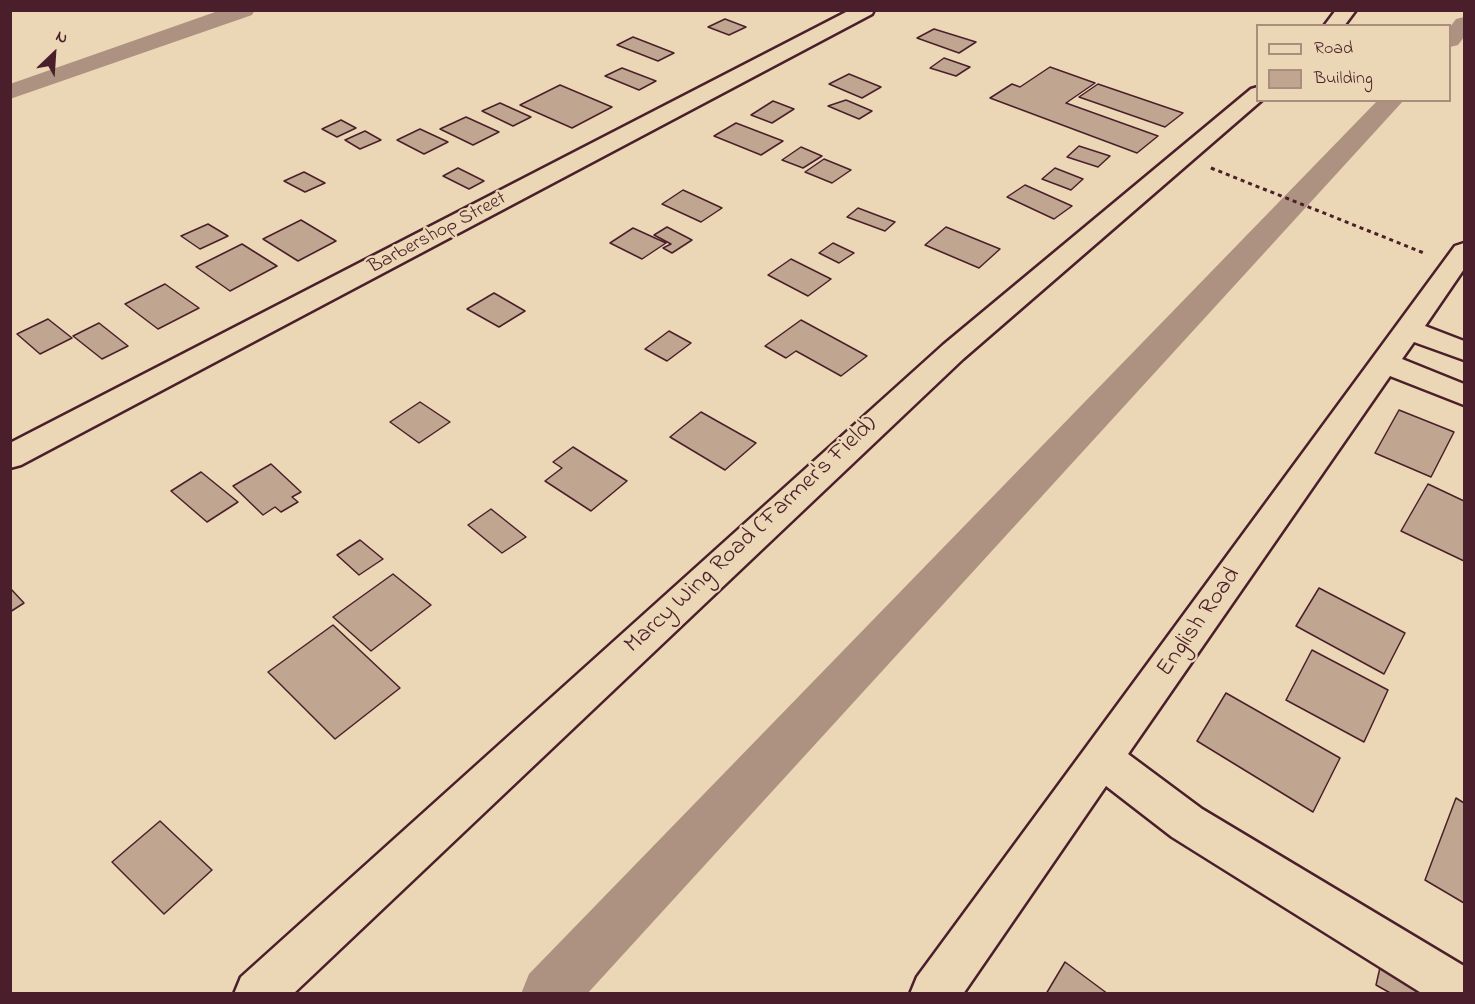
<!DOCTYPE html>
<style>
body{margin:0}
#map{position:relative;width:1475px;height:1004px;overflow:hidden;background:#ebd7b5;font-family:"Indie Flower",sans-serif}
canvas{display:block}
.frame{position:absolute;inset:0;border:12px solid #4a1f2b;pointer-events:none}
.legend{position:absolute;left:1256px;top:24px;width:195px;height:78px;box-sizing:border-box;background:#ebd7b5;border:2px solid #ab8d7e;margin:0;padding:8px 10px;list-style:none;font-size:18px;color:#4a1f2b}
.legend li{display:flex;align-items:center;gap:12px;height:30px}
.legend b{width:30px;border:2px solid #ab8d7e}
.north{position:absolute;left:24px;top:24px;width:60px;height:60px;-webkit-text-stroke:4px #ebd7b5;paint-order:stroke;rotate:25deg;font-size:16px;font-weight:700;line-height:24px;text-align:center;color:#4a1f2b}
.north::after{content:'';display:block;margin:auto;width:21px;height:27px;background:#4a1f2b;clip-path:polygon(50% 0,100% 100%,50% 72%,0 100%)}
</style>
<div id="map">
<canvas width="1475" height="1004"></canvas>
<div class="frame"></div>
<ul class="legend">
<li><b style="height:8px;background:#ebd7b5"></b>Road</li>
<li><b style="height:16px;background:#c0a691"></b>Building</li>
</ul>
<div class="north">N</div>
</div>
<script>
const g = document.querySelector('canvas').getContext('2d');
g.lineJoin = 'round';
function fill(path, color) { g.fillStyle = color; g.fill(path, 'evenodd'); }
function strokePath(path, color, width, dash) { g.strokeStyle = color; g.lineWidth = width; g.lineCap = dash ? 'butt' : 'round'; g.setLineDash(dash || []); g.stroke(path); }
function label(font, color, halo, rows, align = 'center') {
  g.font = font + ' "Indie Flower",sans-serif'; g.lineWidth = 4.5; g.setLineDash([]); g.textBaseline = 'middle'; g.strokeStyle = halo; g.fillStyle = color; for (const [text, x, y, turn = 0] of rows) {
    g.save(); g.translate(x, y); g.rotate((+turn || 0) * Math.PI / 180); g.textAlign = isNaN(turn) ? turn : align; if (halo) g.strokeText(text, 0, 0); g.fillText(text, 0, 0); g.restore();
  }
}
fill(new Path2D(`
 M221 10H255L252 15 10 99V84Z
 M1464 17V37L1458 45 1450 47V27L1456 19Z
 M1378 100H1404L587 994H521L529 974Z`), '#ad9181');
const building = new Path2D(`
 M725 19 746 27 729 35 708 27Z
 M934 29 976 42 959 53 917 38Z
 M633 37 674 53 658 61 617 45Z
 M944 58 970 67 956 76 930 68Z
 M1050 67 1095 83 1066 103 1158 136 1137 153 990 98 1012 84 1020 87Z
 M622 68 656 81 639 90 605 76Z
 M849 74 881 87 862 98 829 84Z
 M1098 84 1183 113 1165 127 1079 97Z
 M560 85 612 107 572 128 520 105Z
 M846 100 872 111 859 119 828 106Z
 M773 101 794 109 772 123 751 115Z
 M500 103 531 117 513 126 482 111Z
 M466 117 499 132 473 145 440 129Z
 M341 120 356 128 337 137 322 129Z
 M736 123 783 141 761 155 714 136Z
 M420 129 448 142 424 154 397 140Z
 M365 131 381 140 360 149 345 140Z
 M1079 146 1110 156 1098 167 1067 157Z
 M801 147 822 156 803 168 782 160Z
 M824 159 851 170 832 183 805 172Z
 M458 168 484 181 469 189 443 176Z
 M1055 168 1083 179 1071 190 1042 179Z
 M304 172 325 183 305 192 284 181Z
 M1025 185 1072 206 1054 219 1007 197Z
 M683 190 722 208 701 222 662 204Z
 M858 208 895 222 885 231 847 217Z
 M301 220 336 241 298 261 263 239Z
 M208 224 228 236 200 249 181 236Z
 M667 227 692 240 672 253 663 248 671 244 654 235Z
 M946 227 1000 249 979 268 925 245Z
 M633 228 666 243 642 259 610 243Z
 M833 243 854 253 839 263 819 253Z
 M242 244 277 266 230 291 196 267Z
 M791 259 831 279 808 296 768 275Z
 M165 284 199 308 158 329 125 304Z
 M494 293 525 311 499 327 467 309Z
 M48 319 72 338 40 354 17 334Z
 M801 320 867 356 841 376 796 351 786 358 765 346Z
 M99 323 128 346 102 359 73 336Z
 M669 331 691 343 667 361 645 349Z
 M420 402 450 422 419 443 390 422Z
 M1399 410 1454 432 1431 477 1375 453Z
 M701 412 756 443 725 470 670 437Z
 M573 447 627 481 591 511 545 481 562 468 553 462Z
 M271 464 301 492 292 497 298 502 281 512 275 507 263 515 233 486Z
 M201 472 238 502 207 522 171 491Z
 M1428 484 1464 501V561L1401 531Z
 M491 509 526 537 502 553 468 525Z
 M360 540 383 559 359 575 337 555Z
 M393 574 431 605 371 651 333 617Z
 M10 588 24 603 10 612Z
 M1319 588 1405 633 1384 674 1296 626Z
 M333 625 400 688 335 739 268 672Z
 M1312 650 1388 690 1364 742 1286 700Z
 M1226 693 1340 758 1313 812 1197 741Z
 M1456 798 1464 803V903L1425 880Z
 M160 821 212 870 164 914 112 862Z
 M1384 950 1425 972 1421 994H1392L1376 985Z
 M1065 962 1108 994H1046Z`);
fill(building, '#c0a691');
strokePath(building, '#4a1f2b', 1.5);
const minor = new Path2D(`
 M850 10H874L872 14 21 465 10 468V443Z
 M1336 10H1356L1344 26H1324Z
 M1258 87V100H1262L963 359 293 994H234L241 977 943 345 1251 89Z
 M1464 243V269L1425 326 1464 341V360L1414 342 1402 359 1464 384V405L1390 376 1128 754 1202 809 1464 966V994H1423L1172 837 1106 786 963 994H910L917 977 1455 246Z`);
strokePath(minor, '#4a1f2b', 5);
strokePath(new Path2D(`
 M1211 168 1215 170`), '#4a1f2b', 2, [3, 3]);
strokePath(new Path2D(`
 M1211 168 1424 253`), '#4a1f2b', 3, [4, 4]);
fill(minor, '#ebd7b5');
label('20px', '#4a1f2b', '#ebd7b5', [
 ["Barbershop Street",438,234,-28]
]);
label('24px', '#4a1f2b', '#ebd7b5', [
 ["Marcy Wing Road (Farmer's Field)",752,536,-43],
 ["English Road",1200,623,-55]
]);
</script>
